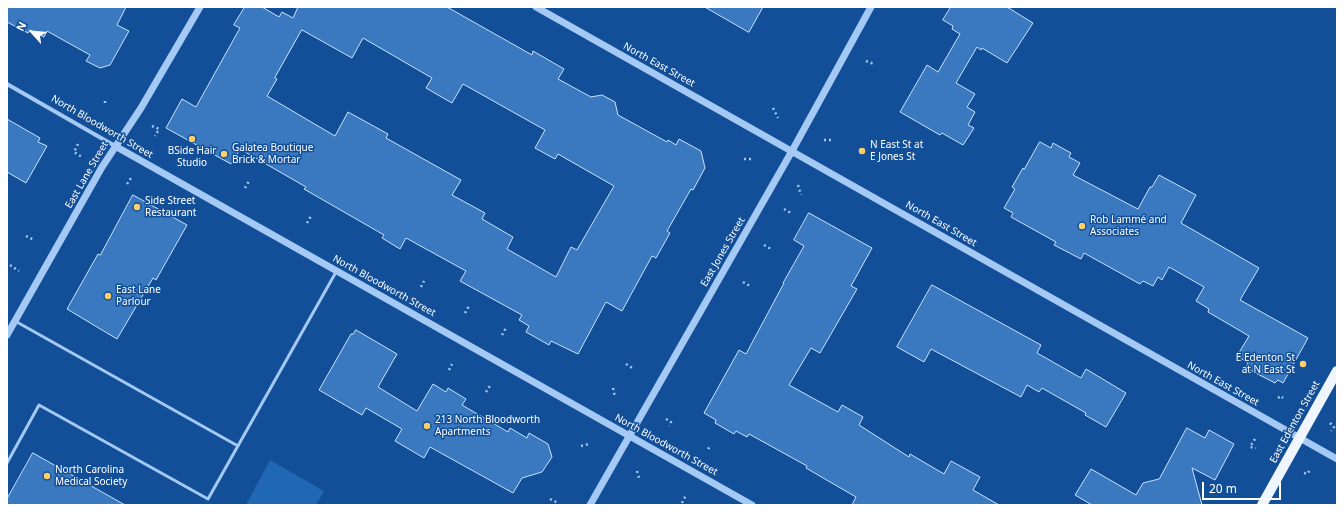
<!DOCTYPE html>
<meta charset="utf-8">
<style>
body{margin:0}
#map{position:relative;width:1344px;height:512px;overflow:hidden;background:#124f98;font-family:"Noto Sans",sans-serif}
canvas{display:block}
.frame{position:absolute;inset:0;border:8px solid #fff;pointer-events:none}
.north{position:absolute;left:12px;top:12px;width:40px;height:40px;-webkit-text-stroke:3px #124f98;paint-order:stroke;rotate:297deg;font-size:11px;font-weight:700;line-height:16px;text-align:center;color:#fff}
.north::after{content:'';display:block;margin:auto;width:14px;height:18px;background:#fff;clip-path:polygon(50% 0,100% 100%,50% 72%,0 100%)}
.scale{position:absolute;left:1202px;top:482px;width:79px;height:18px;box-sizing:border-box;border:2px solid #fff;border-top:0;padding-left:5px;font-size:12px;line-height:14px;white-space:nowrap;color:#fff;-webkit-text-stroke:3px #124f98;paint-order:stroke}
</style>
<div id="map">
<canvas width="1344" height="512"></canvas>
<div class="frame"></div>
<div class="north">N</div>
<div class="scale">20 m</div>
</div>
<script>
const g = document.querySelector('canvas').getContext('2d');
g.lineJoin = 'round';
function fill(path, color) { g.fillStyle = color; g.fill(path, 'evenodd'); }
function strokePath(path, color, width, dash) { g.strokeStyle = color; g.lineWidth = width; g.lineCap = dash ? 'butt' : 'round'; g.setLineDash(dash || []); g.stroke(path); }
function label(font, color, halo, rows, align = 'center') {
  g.font = font + ' "Noto Sans",sans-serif'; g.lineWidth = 3; g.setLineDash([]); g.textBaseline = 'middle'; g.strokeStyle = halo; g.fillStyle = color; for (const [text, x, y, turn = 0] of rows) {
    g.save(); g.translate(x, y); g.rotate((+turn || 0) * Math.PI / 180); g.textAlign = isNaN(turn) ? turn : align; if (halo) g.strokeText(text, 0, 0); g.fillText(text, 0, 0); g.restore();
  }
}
fill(new Path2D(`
 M270 460 324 491 316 505H246Z`), '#2067b5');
const building = new Path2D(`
 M7 7H126L117 25 129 31 110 65 100 68 86 61 90 55 47 31 44 37 30 30 28 33 7 22Z
 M245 7H262L279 17 282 12 293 18 298 7H447L532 55 533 51 564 69 558 79 591 97 602 95 615 102 618 115 667 142 668 140 676 145 679 139 701 151 705 168 693 190 691 189 667 231 670 233 656 258 652 256 622 311 606 302 578 354 551 341 549 345 526 332 529 326 519 320 522 315 460 281 466 271 406 238 400 249 382 238 384 235 304 189 306 187 240 149 231 164 166 128 182 99 196 107 240 28 234 25ZM302 30 352 58 363 38 432 78 426 88 452 103 463 84 545 130 535 148 555 159 558 154 614 186 577 250 571 247 556 277 507 249 513 237 482 219 485 213 452 195 461 180 386 138 388 134 348 112 335 136 267 96 277 79 275 78Z
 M705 7H763L749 32Z
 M951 7H1007L1033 23 1007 63 982 48 981 50 977 47 956 83 975 94 967 107 975 112 968 125 974 128 963 145 942 133 940 135 900 112 927 65 938 72 960 34 952 29 953 26 943 20Z
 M7 119 40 138 38 142 47 146 26 183 7 172Z
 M1040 142 1051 148 1053 143 1071 153 1069 157 1080 163 1073 175 1136 208 1138 209 1150 187H1152L1159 175 1196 195 1181 223 1259 268 1240 300 1308 338 1283 383 1278 380 1275 383 1246 368 1248 363 1237 356 1249 336 1208 312 1209 309 1196 301 1204 287 1169 267 1162 280 1158 277 1153 286 1143 281 1140 284 1084 253 1081 259 1054 245 1056 242 1011 217 1013 213 1004 208 1015 189 1012 187 1023 168 1024 169Z
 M133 195 187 225 156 280 153 278 117 339 67 309 98 254 100 255Z
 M809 213 872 248 851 286 857 289 820 353 811 348 789 385 838 412 842 405 863 417 859 425 909 457 910 454 944 474 951 461 980 477 973 490 999 505H852L856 497 806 468 807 466 749 434 747 437 736 431 734 434 715 423 716 420 704 413 739 350 746 354 784 283H783L804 246 794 240Z
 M932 285 1041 345 1037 353 1081 378 1086 369 1126 393 1106 427 1085 415 1086 413 1042 388 1039 392 1027 385 1021 397 931 349 924 362 897 347Z
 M356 330 397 354 378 387 417 411 433 384 446 392 448 388 466 399 462 405 508 432 510 428 527 438 529 433 548 444 552 457 542 472 522 478 513 493 430 447 424 458 395 441 402 429 366 408 362 415 319 390 351 334H353Z
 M1187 428 1205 438 1209 430 1234 444 1215 480 1192 468 1202 505H1092L1075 495 1091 469 1136 495 1143 483 1159 479Z
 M33 453 125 505H7V499Z`);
fill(building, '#3a78c0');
strokePath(building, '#cbe3fd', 1);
strokePath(new Path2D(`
 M866 61 874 64
 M105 101V105
 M773 108 778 118
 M152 126 159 129 155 136
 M824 140H831
 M78 144 74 152 82 157
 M744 159H752
 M127 184 131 178
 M798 185 801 195
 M245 188 249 181
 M784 209 791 213
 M307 223 311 216
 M26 236 34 240
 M764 245 771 249
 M10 265 19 271
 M743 282 750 286
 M421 287 424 281
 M465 313 469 306
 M502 335 506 328
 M626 364 634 369
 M449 370 452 364
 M613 388 615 397
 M486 392 491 384
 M1278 398 1281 396 1283 398
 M666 419 671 422 669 426
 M1330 423 1334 427 1331 431
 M1255 439 1250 447 1256 448
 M581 446 589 444
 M708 449 711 445
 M637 471 639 478
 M1304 473 1307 474 1310 470
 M550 499 558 503
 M682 503 686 495`), '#a3c9f4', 2.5, [2, 3]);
strokePath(new Path2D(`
 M15 321 238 446
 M7 463 39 405 208 499 336 272`), '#a3c9f4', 3);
strokePath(new Path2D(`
 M7 84 115 146`), '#a3c9f4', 4);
strokePath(new Path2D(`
 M536 7 1337 459
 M115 146 752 505
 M7 335 102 167 141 108 200 7
 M590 505 792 151 871 7`), '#a3c9f4', 7);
strokePath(new Path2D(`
 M1262 505 1337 371`), '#f0f6ff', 10);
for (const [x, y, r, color] of [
 [192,139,4,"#ffd066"],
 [862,151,4,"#ffd066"],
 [224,154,4,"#ffd066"],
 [137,207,4,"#ffd066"],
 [1082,226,4,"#ffd066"],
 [108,296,4,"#ffd066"],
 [1303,364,4,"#ffd066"],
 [427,426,4,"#ffd066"],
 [47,476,4,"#ffd066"]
]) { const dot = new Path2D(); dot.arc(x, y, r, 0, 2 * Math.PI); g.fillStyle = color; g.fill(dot); strokePath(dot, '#124f98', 1.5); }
label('10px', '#fff', '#124f98', [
 ["North East Street",659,65,29],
 ["North Bloodworth Street",102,127,30],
 ["East Lane Street",87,175,-60],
 ["North East Street",941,224,30],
 ["East Jones Street",723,252,-60],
 ["North Bloodworth Street",384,286,29],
 ["North East Street",1223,384,29],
 ["East Edenton Street",1295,422,-61],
 ["North Bloodworth Street",666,445,29]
]);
label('10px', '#fff', '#124f98', [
 ["N East St at",870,145],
 ["E Jones St",870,157],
 ["Galatea Boutique",232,148],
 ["Brick & Mortar",232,160],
 ["BSide Hair",192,151,"center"],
 ["Studio",192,163,"center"],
 ["Side Street",145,201],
 ["Restaurant",145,213],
 ["Rob Lammé and",1090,220],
 ["Associates",1090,232],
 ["East Lane",116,290],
 ["Parlour",116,302],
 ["E Edenton St",1295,358,"right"],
 ["at N East St",1295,370,"right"],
 ["213 North Bloodworth",435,420],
 ["Apartments",435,432],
 ["North Carolina",55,470],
 ["Medical Society",55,482]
], 'left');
</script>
